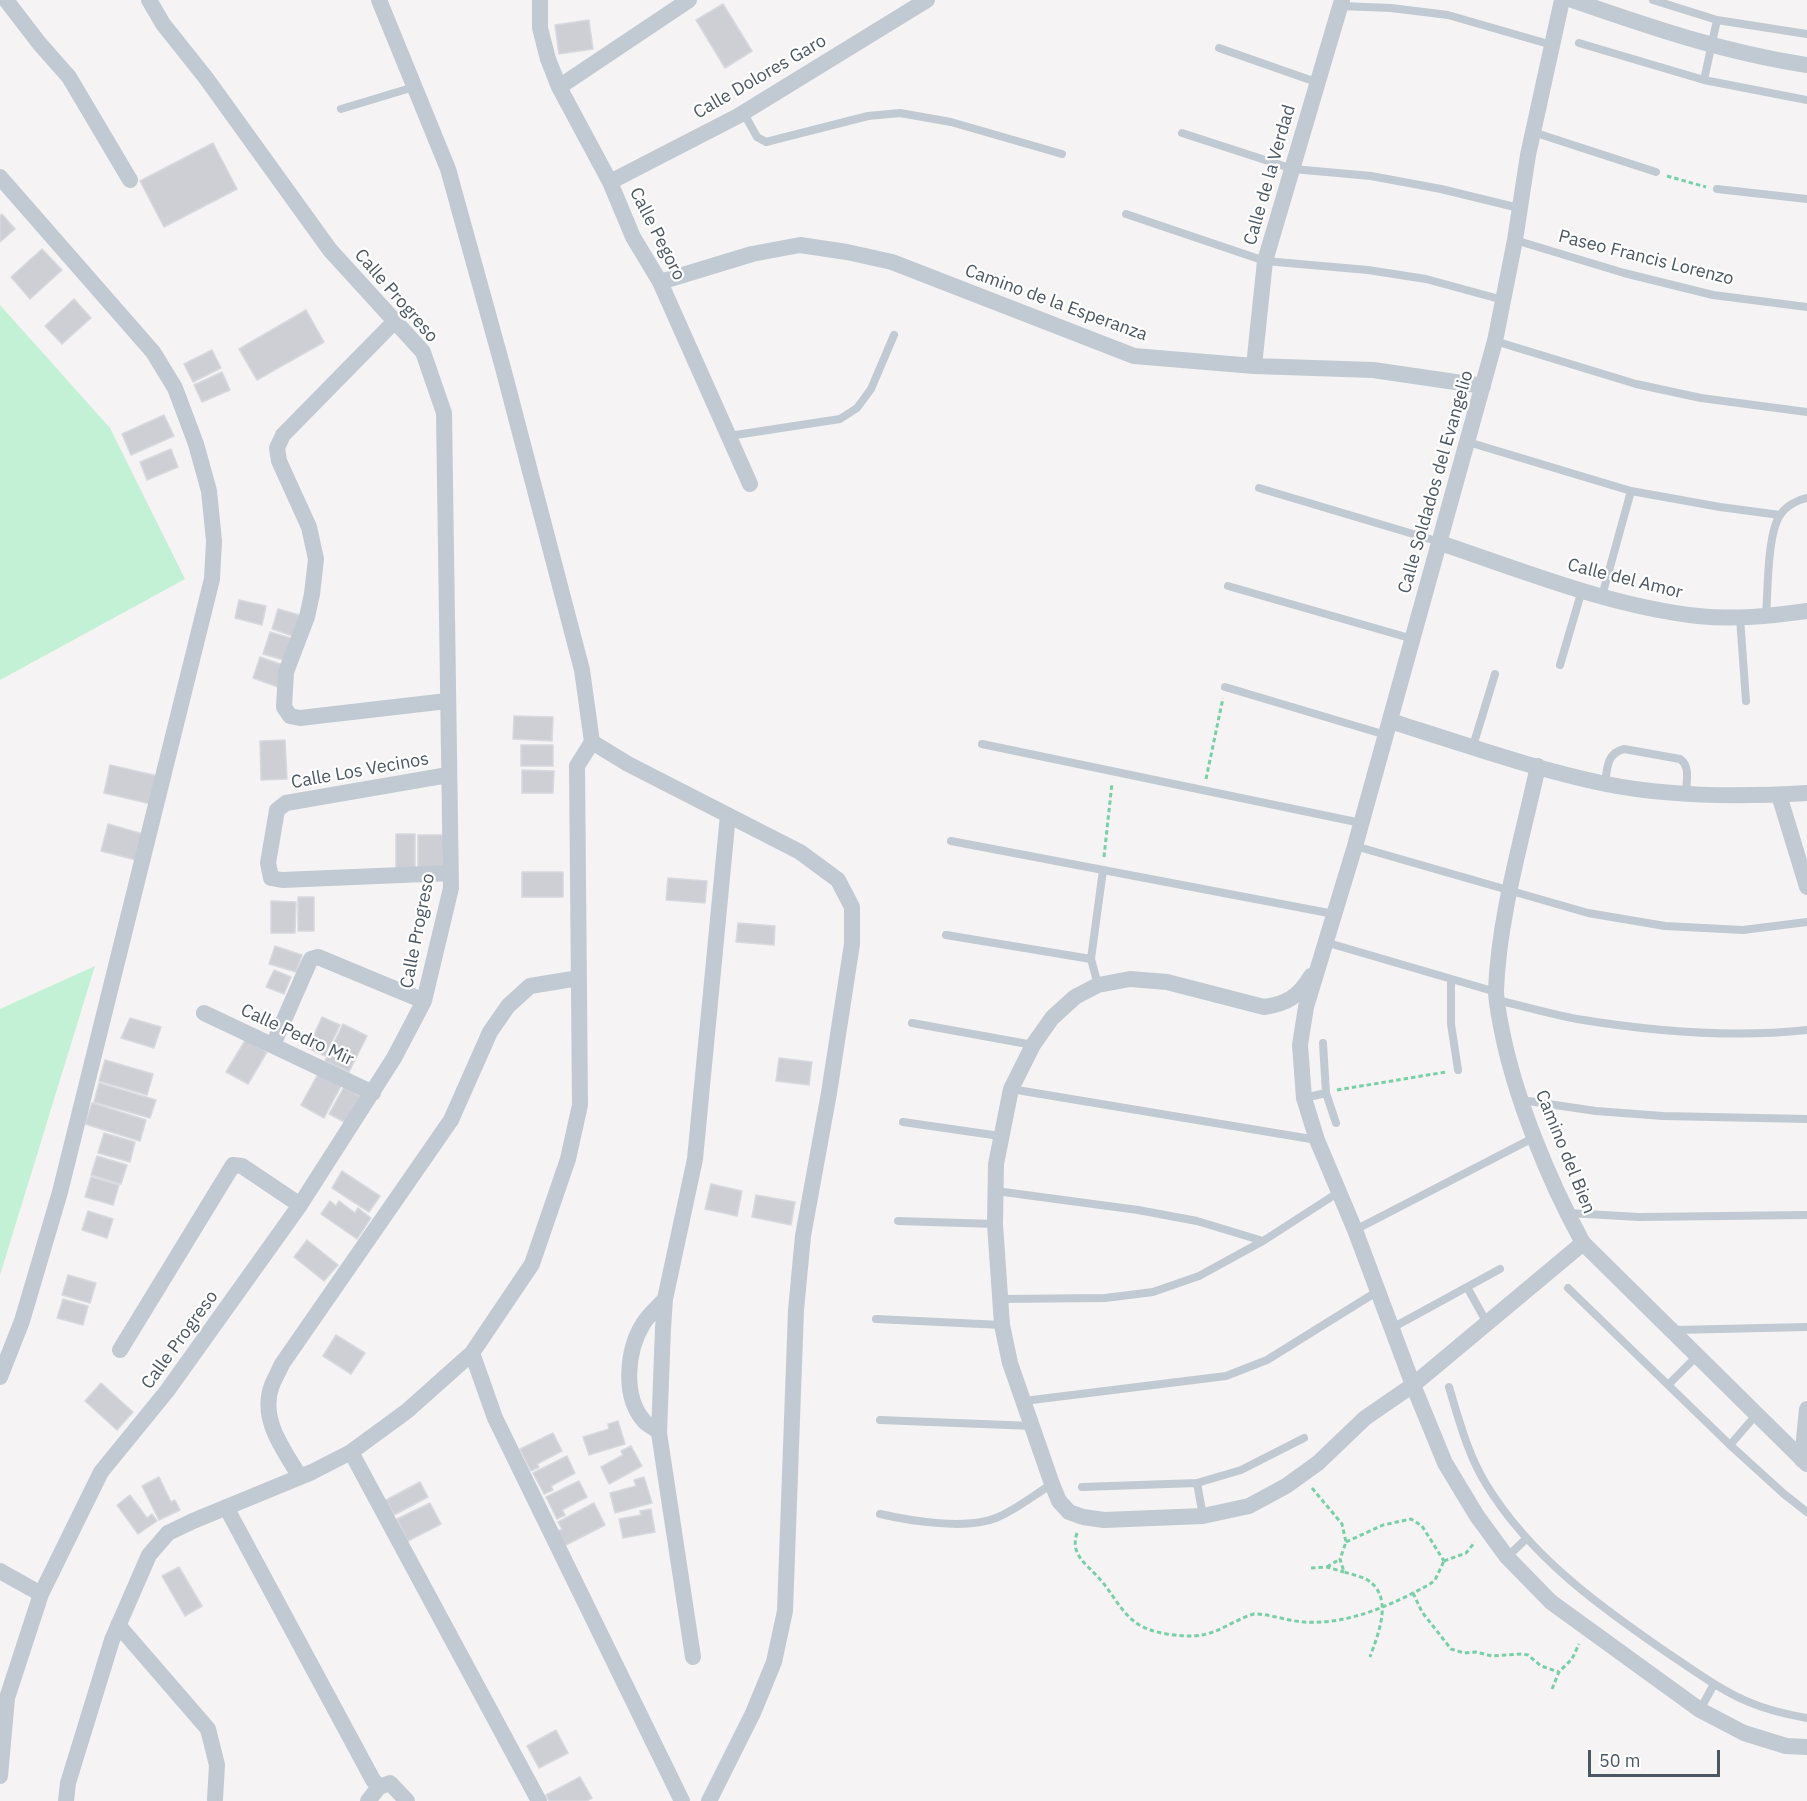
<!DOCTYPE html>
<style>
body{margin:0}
#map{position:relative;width:1807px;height:1801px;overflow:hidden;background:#f5f3f3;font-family:"IBM Plex Sans",sans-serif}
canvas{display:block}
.scale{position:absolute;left:1588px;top:1750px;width:132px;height:27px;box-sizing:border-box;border:3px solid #4a5661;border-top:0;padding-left:8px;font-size:18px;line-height:21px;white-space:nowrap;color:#4a5661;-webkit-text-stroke:4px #fff;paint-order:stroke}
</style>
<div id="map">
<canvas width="1807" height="1801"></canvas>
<div class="scale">50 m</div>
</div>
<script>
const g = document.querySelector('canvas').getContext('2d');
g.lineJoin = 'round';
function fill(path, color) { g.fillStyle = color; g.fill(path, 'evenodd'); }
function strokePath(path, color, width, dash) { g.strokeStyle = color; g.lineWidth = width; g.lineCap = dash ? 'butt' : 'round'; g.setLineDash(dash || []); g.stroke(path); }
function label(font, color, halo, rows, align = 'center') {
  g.font = font + ' "IBM Plex Sans",sans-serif'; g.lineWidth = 4.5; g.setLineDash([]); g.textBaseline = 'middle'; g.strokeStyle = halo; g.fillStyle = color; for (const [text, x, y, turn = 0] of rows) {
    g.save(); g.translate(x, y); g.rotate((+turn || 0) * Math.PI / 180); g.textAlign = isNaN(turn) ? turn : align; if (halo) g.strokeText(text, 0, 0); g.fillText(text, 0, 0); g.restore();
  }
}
fill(new Path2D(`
 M0 305 110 428 185 579 0 680Z
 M95 966 0 1275V1009Z`), '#c3f1d5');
const building = new Path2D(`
 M723 4 752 51 725 68 696 20Z
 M589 20 593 49 559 54 555 25Z
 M213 143 237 189 164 227 140 181Z
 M2 214 15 229 0 242V216Z
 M42 249 62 270 30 299 11 277Z
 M74 299 91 318 62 344 45 326Z
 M306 310 324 342 257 380 239 349Z
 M212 350 221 368 193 382 184 364Z
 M222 372 230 390 202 402 194 385Z
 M164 415 174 436 131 455 122 434Z
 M171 449 178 467 147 480 140 462Z
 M239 600 266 606 262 625 235 618Z
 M278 609 303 616 296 637 272 629Z
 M270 632 294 639 287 661 263 654Z
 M260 657 286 666 278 687 253 678Z
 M514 716 553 717 552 741 513 739Z
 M285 740 287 779 261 780 260 741Z
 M521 745H553V766H521Z
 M110 765 158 776 151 804 104 793Z
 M522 770 554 771 553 793H522Z
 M108 824 143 834 136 860 101 851Z
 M396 834H415V871H396Z
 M418 835H444L443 872H418Z
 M522 872H563V897H522Z
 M668 878 707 881 705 903 666 900Z
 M298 897H314V931H298Z
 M271 901 296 902 295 933H271Z
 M738 923 775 926 774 945 736 942Z
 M275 946 302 955 296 972 269 964Z
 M274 970 291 977 284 994 266 987Z
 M322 1017 340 1025 325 1056 308 1048Z
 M130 1018 161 1027 154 1048 121 1038Z
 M343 1024 367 1036 349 1072 325 1061Z
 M246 1039 267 1052 248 1084 226 1072Z
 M779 1058 812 1062 809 1085 776 1081Z
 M105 1060 153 1074 147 1095 99 1081Z
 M318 1074 341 1086 324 1118 301 1105Z
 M99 1083 156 1100 150 1118 94 1102Z
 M344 1087 365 1099 350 1125 329 1114Z
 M92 1103 146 1120 140 1141 85 1124Z
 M104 1133 135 1142 130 1162 98 1153Z
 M97 1156 127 1165 121 1184 91 1175Z
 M342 1171 380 1196 369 1212 332 1188Z
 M91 1177 119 1185 113 1205 85 1197Z
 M711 1184 742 1191 737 1216 705 1209Z
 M756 1195 795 1202 791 1225 752 1217Z
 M330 1201 336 1206 339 1201 355 1213 358 1208 371 1218 357 1239 321 1214Z
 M88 1211 113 1219 107 1238 82 1230Z
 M307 1240 338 1265 324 1281 294 1257Z
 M68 1275 96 1283 90 1303 62 1295Z
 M63 1299 88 1306 83 1325 57 1318Z
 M336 1335 365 1353 351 1374 323 1356Z
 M101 1383 133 1412 117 1430 85 1401Z
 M618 1421 625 1444 589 1455 583 1437 609 1429 608 1424Z
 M553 1433 562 1451 537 1464 539 1467 531 1471 520 1449Z
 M631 1446 642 1466 609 1484 601 1467 623 1455 621 1451Z
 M567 1456 575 1473 551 1486 553 1490 544 1494 533 1473Z
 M159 1477 171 1502 175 1500 180 1510 159 1520 142 1486Z
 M644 1477 652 1503 615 1513 610 1493 636 1486 634 1480Z
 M579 1481 587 1497 562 1510 565 1515 557 1519 546 1497Z
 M420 1482 428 1497 394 1515 386 1500Z
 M130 1495 147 1518 152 1514 157 1521 138 1534 117 1505Z
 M430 1503 441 1524 408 1541 397 1519Z
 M594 1503 605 1525 562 1547 554 1533 562 1529 558 1522Z
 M651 1509 655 1532 623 1538 619 1519 641 1515 640 1511Z
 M179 1567 202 1606 185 1616 162 1576Z
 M556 1730 568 1753 539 1768 527 1746Z
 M580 1777 592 1798 587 1801H549L546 1795Z`);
fill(building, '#cdcfd5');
strokePath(building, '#d7d9de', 1.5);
strokePath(new Path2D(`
 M1667 176 1706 187
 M1206 779 1223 698
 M1104 857 1112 783
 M1337 1090 1446 1072
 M1312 1488 1342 1524 1346 1542 1340 1559 1344 1572C1351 1574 1359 1576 1366 1579 1395 1596 1378 1634 1370 1657
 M1077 1533C1070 1554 1085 1563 1097 1576 1111 1590 1119 1610 1135 1622 1150 1634 1184 1638 1202 1635 1220 1632 1236 1619 1254 1614 1271 1614 1287 1621 1304 1622 1348 1625 1392 1605 1430 1584L1435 1580 1444 1561
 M1346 1542 1383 1525 1411 1519 1422 1526 1444 1561
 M1444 1561 1466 1553 1475 1542
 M1327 1567 1340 1559
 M1311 1568 1327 1567 1344 1572
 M1413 1593 1422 1612 1451 1649 1464 1653 1476 1652 1492 1656 1522 1654 1528 1655 1541 1666 1559 1672
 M1552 1689 1559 1672 1572 1659 1579 1644`), '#7ad0a6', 3, [4.5, 3]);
strokePath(new Path2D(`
 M1653 0 1717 20 1807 34
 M1340 6 1391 8 1448 15 1552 45
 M1579 43 1704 80 1807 100
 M1219 48 1316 82
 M1704 80 1717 20
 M341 109 414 87
 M738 116 747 119 757 137 766 142 868 116 900 113 951 122 1062 154
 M1533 132 1656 172
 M1182 133 1293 169 1371 176 1441 189 1519 208
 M1717 189 1807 199
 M1126 214 1265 261 1368 270 1426 279 1503 300
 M1515 240 1624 273 1713 295 1807 307
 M1495 341 1636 384 1701 398 1807 412
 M729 436 840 419 857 408 871 389 894 335
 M1468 442 1631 491 1720 507 1780 515
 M1259 488 1440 542
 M1228 586 1413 639
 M1602 596 1631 491
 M1766 616C1768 591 1767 535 1780 515 1786 506 1797 500 1807 498
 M1740 618 1746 701
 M1560 665 1582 590
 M1225 687 1386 735
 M982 744 1361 823
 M1473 746 1495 674
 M1605 784C1607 768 1607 753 1624 749L1680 759C1691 767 1686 781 1686 794
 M951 841 1334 914
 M1355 846 1588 913 1665 926 1743 930 1807 922
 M946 935 1091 959
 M1325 942 1496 992
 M1451 979V1024L1458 1070
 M1098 985 1091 959 1103 870
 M1497 1000C1523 1006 1550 1014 1577 1019 1650 1031 1734 1038 1807 1030
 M912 1023 1033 1045
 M1323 1043 1326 1093 1336 1123
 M1011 1089 1317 1140
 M1304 1098 1326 1093
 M1521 1100 1596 1111 1663 1116 1807 1119
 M903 1122 1000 1136
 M996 1191 1138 1210 1197 1221 1263 1241
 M1568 1213 1639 1217 1807 1215
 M898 1221 995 1224
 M1355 1230 1535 1137
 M1467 1287 1487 1323
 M1568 1288 1730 1445 1784 1494 1807 1512
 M1000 1299 1105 1298 1153 1292 1199 1276 1263 1241 1339 1192
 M876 1319 1002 1325
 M1392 1328 1500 1269
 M1674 1330 1807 1327
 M1669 1384 1697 1356
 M1449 1387C1459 1420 1468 1455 1486 1484 1530 1557 1603 1609 1672 1656 1695 1671 1717 1688 1742 1699 1763 1709 1784 1714 1807 1718
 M1024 1401 1226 1376 1267 1360 1378 1291
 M880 1420 1033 1426
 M1730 1445 1756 1415
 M1197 1483 1203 1516
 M1082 1487 1197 1483 1241 1470 1304 1438
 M880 1514C911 1521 966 1530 996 1518 1016 1510 1034 1495 1052 1484
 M1507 1557 1526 1539
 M1700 1710 1714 1684`), '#c1cad2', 8);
strokePath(new Path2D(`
 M6 0 39 43 69 77 130 180
 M540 0V28L548 59 559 87 610 182 633 237 660 282 750 484
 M1562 0 1528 155 1515 240 1495 341 1355 846 1306 1007 1300 1045 1304 1098 1317 1140 1355 1230 1413 1385 1445 1463 1477 1516 1507 1557 1551 1602 1700 1710 1744 1733 1786 1746 1807 1747
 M1572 0C1650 27 1726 53 1807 65
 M559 87 689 0
 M0 177 153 352 175 388 196 444 209 491 214 541 212 579 60 1192 22 1321 0 1377
 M610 182 738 116 927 0
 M660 282 752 254 800 245 847 252 892 262 1134 356 1254 366 1373 370 1483 386
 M395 321 283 435 277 448 279 461 309 527 316 559 312 594 307 617 286 672 284 707 290 716 300 718 447 701
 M1254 366 1265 261 1342 0
 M1440 543C1524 571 1609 606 1698 616 1734 620 1771 616 1807 611
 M1390 721C1461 743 1533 769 1606 784 1671 797 1741 797 1807 793
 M592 742 628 764 800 852 838 880 852 907V944L829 1093 803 1236 796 1310 785 1611 774 1662 753 1713 709 1801
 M1538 766C1522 840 1499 915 1496 990 1496 1002 1499 1015 1501 1026 1514 1096 1549 1181 1583 1243L1807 1464
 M448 775 286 803 277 810 268 863 271 878 282 880 450 873
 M1779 795 1807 887
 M1311 976C1299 996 1287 1004 1264 1007L1167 982 1130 979 1098 985 1075 997 1052 1018 1033 1045 1011 1089 996 1164 995 1224 1002 1325 1010 1363 1052 1484 1059 1501 1069 1512 1083 1517 1104 1520 1203 1516 1249 1506 1286 1486 1318 1463 1365 1418 1413 1385 1583 1243
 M204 1013 373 1093
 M273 1045 309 963 311 959 318 957 424 1001
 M120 1350 233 1165 242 1166 300 1205
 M472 1353 495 1418 682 1801
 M659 1431C654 1428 647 1425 644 1421 622 1396 627 1350 643 1324 648 1315 658 1307 665 1299
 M351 1452 539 1801
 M1802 1460 1807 1409
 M300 1477C284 1450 259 1419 272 1385 275 1378 279 1371 282 1364L451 1120 490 1032 508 1006 530 986 579 978
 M226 1507 373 1780 379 1787
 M0 1571 41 1594
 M118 1625 208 1729 217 1765 215 1799
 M693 1657 659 1433 663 1328 665 1299 695 1159 728 815
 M0 1776 7 1698 41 1594 101 1472 167 1391 300 1205 394 1058 424 1001 451 888 444 413 423 352 330 250 206 78 163 24 149 0
 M66 1801 68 1783 112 1640 149 1555 168 1533 193 1521 312 1472 351 1452 407 1411 472 1353 532 1264 568 1159 580 1105 577 766 592 742 582 670 503 368 448 169 379 0
 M368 1801 379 1787 390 1783 407 1801`), '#c1cad2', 16);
label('18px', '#4a5661', '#fff', [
 ["Calle Dolores Garo",760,77,-30],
 ["Calle de la Verdad",1270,175,-74],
 ["Calle Pegoro",657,234,63],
 ["Paseo Francis Lorenzo",1646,258,14],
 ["Calle Progreso",396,296,49],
 ["Camino de la Esperanza",1056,303,20],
 ["Calle Soldados del Evangelio",1436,482,-74],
 ["Calle del Amor",1625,579,14],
 ["Calle Los Vecinos",360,771,-10],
 ["Calle Progreso",418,931,-79],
 ["Calle Pedro Mir",297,1035,25],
 ["Camino del Bien",1565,1152,68],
 ["Calle Progreso",180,1340,-54]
]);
</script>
